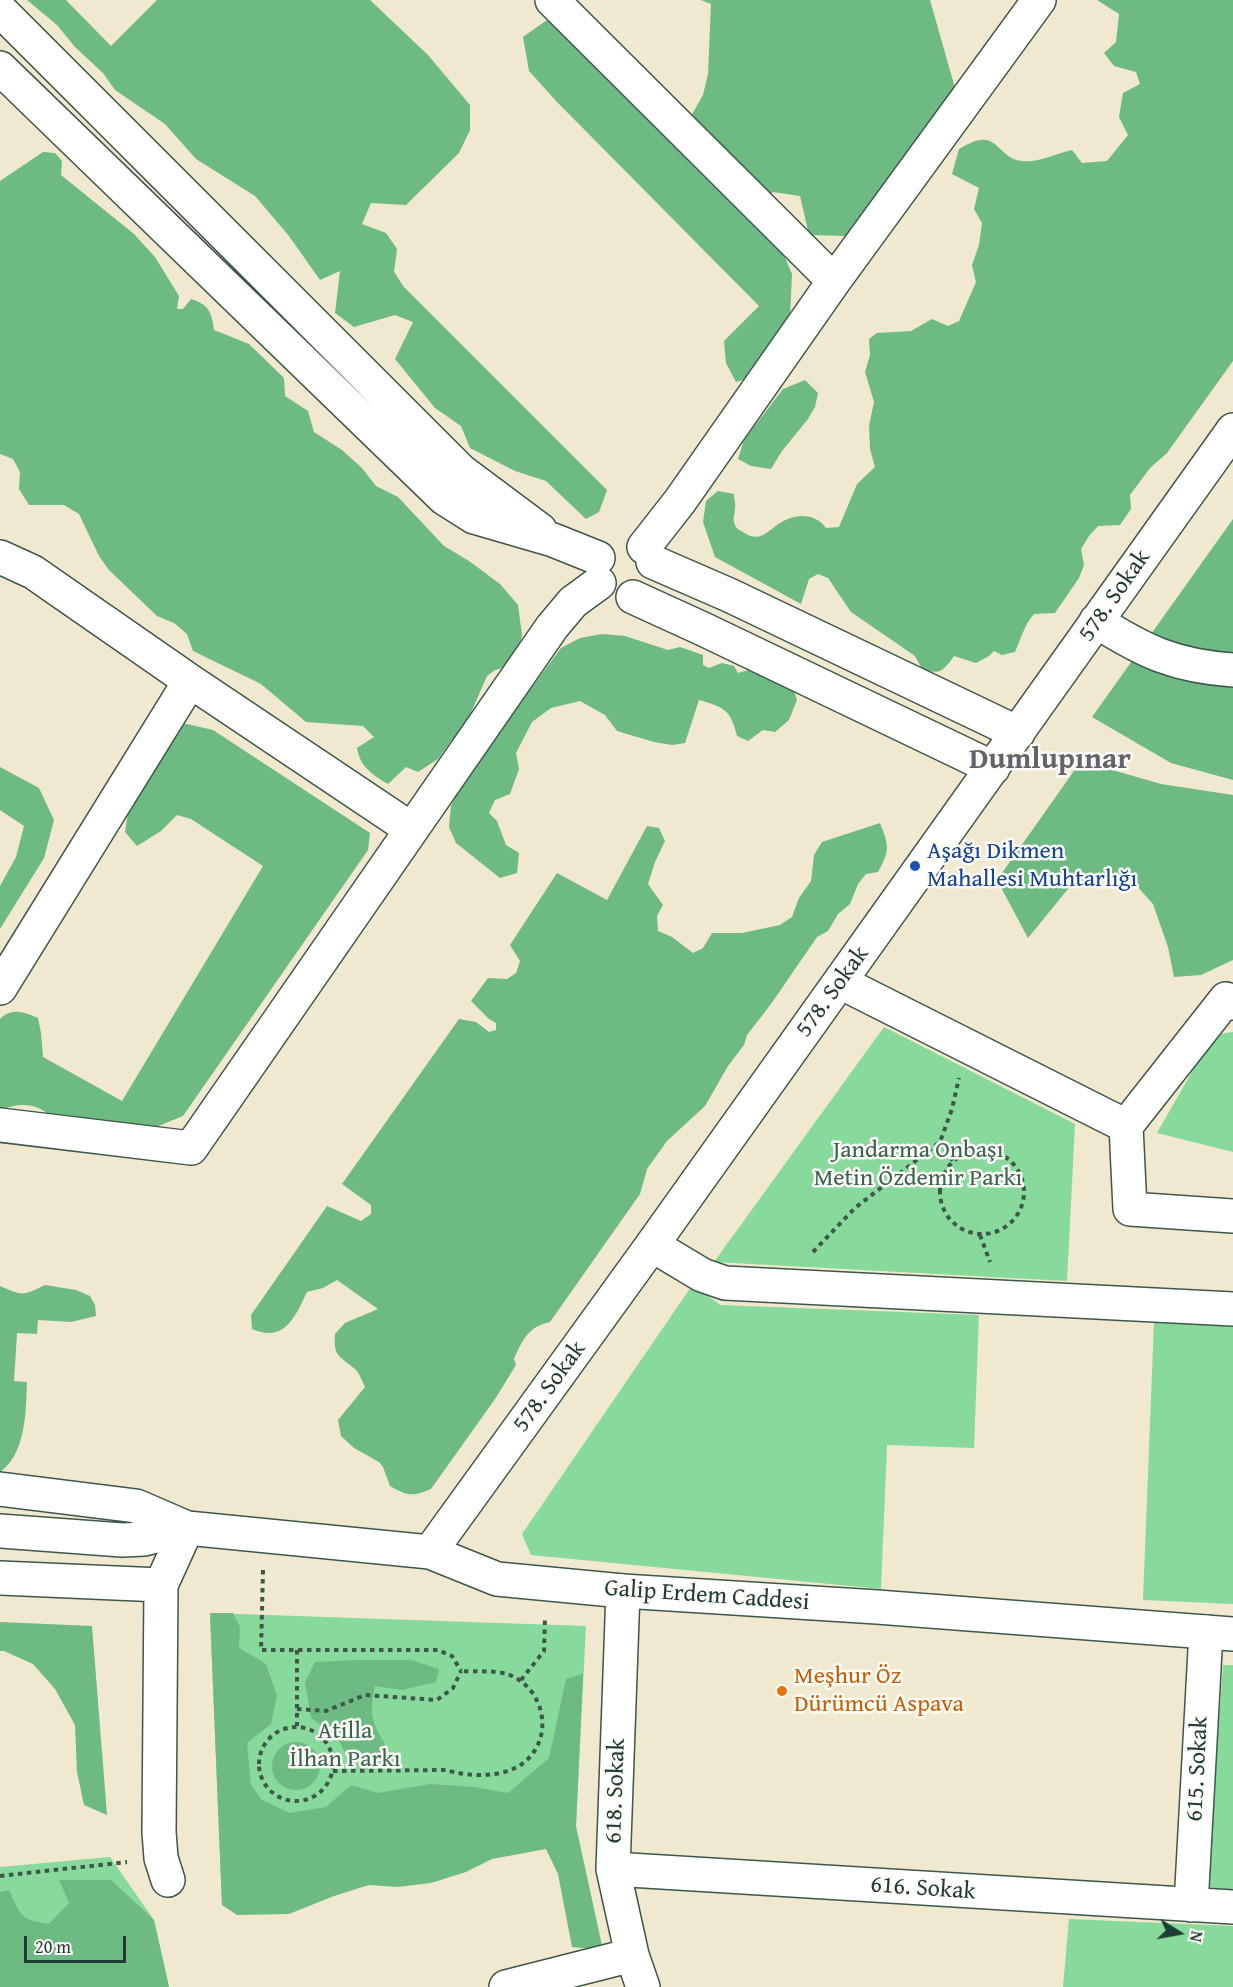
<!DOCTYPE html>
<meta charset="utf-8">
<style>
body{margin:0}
#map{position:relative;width:1233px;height:1987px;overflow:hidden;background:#f0e8cf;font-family:"Gentium Book Plus",serif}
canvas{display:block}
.north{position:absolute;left:1149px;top:1903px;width:60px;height:60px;-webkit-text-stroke:4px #fdfcf7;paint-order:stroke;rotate:101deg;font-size:16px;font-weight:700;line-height:24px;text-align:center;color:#1f3d34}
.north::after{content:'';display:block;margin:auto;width:21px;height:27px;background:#1f3d34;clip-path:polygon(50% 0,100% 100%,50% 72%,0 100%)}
.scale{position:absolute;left:24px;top:1936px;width:102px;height:27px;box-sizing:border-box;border:3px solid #1f3d34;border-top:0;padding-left:8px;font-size:18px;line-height:21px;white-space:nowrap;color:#1f3d34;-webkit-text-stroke:4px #fdfcf7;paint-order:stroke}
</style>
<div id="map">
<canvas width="1233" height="1987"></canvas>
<div class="north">N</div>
<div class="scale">20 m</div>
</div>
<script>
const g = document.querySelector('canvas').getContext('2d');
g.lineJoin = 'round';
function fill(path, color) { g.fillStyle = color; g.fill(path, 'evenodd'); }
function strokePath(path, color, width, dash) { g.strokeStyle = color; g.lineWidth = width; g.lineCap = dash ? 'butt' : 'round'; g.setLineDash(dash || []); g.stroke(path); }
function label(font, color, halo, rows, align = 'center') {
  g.font = font + ' "Gentium Book Plus",serif'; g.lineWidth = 5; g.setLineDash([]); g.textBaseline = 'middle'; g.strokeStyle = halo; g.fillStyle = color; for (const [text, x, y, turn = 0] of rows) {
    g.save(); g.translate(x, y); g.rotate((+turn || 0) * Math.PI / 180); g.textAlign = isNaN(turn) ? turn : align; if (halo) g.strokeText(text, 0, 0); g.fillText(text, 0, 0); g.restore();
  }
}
fill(new Path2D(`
 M884 1027 1075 1124 1067 1281 714 1262Z
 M1233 1032V1152L1157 1133 1213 1035Z
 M693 1284 720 1305 979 1315 974 1448 887 1445 881 1589 531 1555 522 1534Z
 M1154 1322 1233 1326V1604L1143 1600Z
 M210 1613 586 1626 576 1826 222 1905Z
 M1223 1665H1233V1890L1207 1889Z
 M110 1857 154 1920 169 1987H0V1867Z
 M1069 1919 1233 1926V1987H1063Z`), '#87da9b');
fill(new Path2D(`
 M27 0H66L111 46 157 0H370L428 55 470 105V130L459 153 406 205 371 203 362 224 386 233 397 249 394 272 404 287 607 490 599 512 586 519 546 481 515 471 470 448 461 426 435 408 395 359 413 322 395 315 354 327 335 313 340 271 320 280 289 236 255 196 196 159 165 124 115 90 103 73 75 47 57 25Z
 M701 0H930L955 88 846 236 809 235 800 196 773 192 748 217 779 243 792 274 790 318 749 378 736 382 726 363 724 341 759 306 557 102 529 71 523 37 547 20 562 26 675 144 703 95 708 74 711 4Z
 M1097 0H1233V361L1167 453 1150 468 1130 495 1131 509 1120 525 1098 526 1089 536 1081 549 1084 565 1079 578 1055 613 1034 614C1024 625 1021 639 1015 652L1002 655 994 651 989 656 976 663 954 656C943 671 941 675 922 669L915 656 851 612 828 578 818 574 809 579 801 604 715 557 703 522 706 501 718 491 734 494C734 499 736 504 735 508 735 513 733 518 734 522 735 528 739 530 743 532 760 544 767 531 780 523 796 513 815 513 826 528L839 527 857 484 875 467 870 449 869 426 874 402 865 372 870 355 869 339 877 333 911 331 932 319 948 326 959 321 976 282 972 265 979 245 982 223 974 209 979 188 952 174 959 149C965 146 974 140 981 140 998 138 1001 158 1021 161 1039 163 1054 154 1072 150L1082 163 1107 161 1128 135 1119 117 1123 93 1140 84 1136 72 1114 66 1104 53 1116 42 1119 14Z
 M43 152 55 153 62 161 61 175 134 234 155 257 179 296 177 309H183L191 299C208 304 212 312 214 330L249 344 284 378 285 396 308 411 314 432 342 450 362 468 376 486 398 497 444 546 469 561 500 584 518 605 522 635 518 653 506 667 495 670 487 676 466 724 450 742 438 759 418 772 406 767 388 784C373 775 360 767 357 748L374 737 363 726 306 722 261 684 193 651 187 634 174 623 157 616 109 570 99 556 79 514 64 505H29L19 489 20 472 13 459 0 454V181Z
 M805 380 818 393 815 407 808 419 782 451 771 469 751 466 738 459 744 440 783 389Z
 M1233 519V780L1171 763 1092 717Z
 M602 634 625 636 668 650 680 647 703 655V665L709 668 722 663 734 666 738 673 752 669 793 687 797 700 789 720 775 732 763 730 748 741 737 736C731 710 724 707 699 700L685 743 672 745 654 742 617 731 605 715 580 701 551 708 532 722 516 753 519 769 510 794 495 800 489 813 497 821 506 845 519 853 517 873 500 878 456 843 449 827 451 806 464 779 561 648 580 638Z
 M178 722 213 730 370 833 368 850 183 1116 156 1127 55 1119C36 1103 23 1102 0 1110V1019C11 1007 25 1012 38 1018L41 1033 43 1057 122 1101 263 866 191 819 177 815 161 831 137 846 125 832 128 813 165 755 170 734Z
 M1081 761 1161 784 1233 795V960L1201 975 1174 977 1168 947 1153 904 1135 884 1108 876 1068 889 1028 938 997 880Z
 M0 767 39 788 54 820 44 858 0 929V886L16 857 24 826 0 810Z
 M880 823C889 845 890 851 878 872L866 874 858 884 850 904 838 914 828 931 817 937 771 1004 747 1035 744 1045 728 1066 705 1106 667 1141 647 1169 640 1194 550 1322C528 1327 523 1339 514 1359L516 1365 495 1399 431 1489C412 1497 408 1496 390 1486L383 1467 379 1462 354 1448 341 1436 338 1420 365 1387C362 1381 360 1374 355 1369 340 1356 333 1357 335 1334L345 1323 378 1309 337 1280 323 1288 307 1292C295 1317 285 1343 252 1329L251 1315 327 1206 361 1221 371 1214V1205L342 1184 459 1019 476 1022 489 1032 496 1030V1023L489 1019 471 1001 488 978 507 979 516 973 520 961 510 945 557 873 607 900 647 826 659 828 665 841 655 862 648 884 663 905 657 916 658 931 672 937 693 953 703 948 712 933H742L780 925 792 917 799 898 811 881 814 855 822 842Z
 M45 1285 76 1290 90 1296 95 1305 96 1316 71 1322 38 1320 37 1334 17 1333 14 1381 27 1382C26 1410 26 1454 0 1472V1286C23 1296 23 1296 45 1285Z
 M210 1613H233L240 1627 239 1648 266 1664 277 1696 271 1724 247 1743 251 1785 262 1800 290 1813 326 1807 351 1785 378 1793 430 1784 474 1787 508 1793 549 1758 566 1679 583 1674 576 1826 603 1950 572 1947 558 1874 546 1849 492 1859 466 1872 431 1883 397 1887 369 1885 334 1896 289 1914 237 1915 222 1905Z
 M0 1622 92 1626 107 1815 84 1805 77 1772 75 1725 55 1689 33 1664 4 1651H0Z
 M357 1660H411L439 1669 436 1682 402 1690 375 1686C368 1719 373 1723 389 1751L366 1761 345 1753 337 1737 311 1718 305 1682 315 1662Z
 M272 1766a24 24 0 1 1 48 0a24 24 0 1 1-48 0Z
 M59 1880H111L154 1920 169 1987H0V1892L9 1890C21 1917 20 1919 49 1924L69 1903Z`), '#6dba83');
const minor = new Path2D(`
 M552 0 834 281
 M0 10 461 471 540 530
 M0 68 444 498 474 517 553 540 598 558
 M644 547 680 501 834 281 1039 0
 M0 557 33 572 190 681 411 829
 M653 562 729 595 1018 733
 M633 597 703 629 993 768
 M1096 621C1145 652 1175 666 1233 670
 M840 982 1126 1126 1226 999 1233 1003
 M0 988 190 681
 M0 1125 191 1148 552 627 573 602 599 583
 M1126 1126 1130 1209 1233 1216
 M652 1245 702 1275 725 1283 1233 1309
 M430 1552 652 1245 1233 430
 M0 1578 161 1585 187 1528
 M161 1585 159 1832 161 1858 168 1880
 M623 1591 613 1869 632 1955 643 1987
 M613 1869 1233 1907
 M1191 1905 1206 1632
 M506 1987 632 1955`);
const major = new Path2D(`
 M0 1489 136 1506 187 1528
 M0 1531 122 1540 144 1539 187 1528 430 1552 497 1579 623 1591 877 1607 1233 1634`);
strokePath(minor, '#3e574b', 36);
strokePath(major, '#3e574b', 36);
strokePath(new Path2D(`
 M940 1142 953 1161
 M940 1192a42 42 0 1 1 84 0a42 42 0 1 1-84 0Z
 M980 1235 990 1262
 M813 1252 855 1208 940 1142 952 1109 959 1078
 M263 1570 261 1650H438L452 1656 461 1671
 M297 1650V1726
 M521 1680 544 1651 545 1617
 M297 1709 326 1711 365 1695 437 1700 453 1688 461 1671
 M259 1764a37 37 0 1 1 74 0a37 37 0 1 1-74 0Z
 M333 1771 446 1770C468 1777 502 1778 522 1764 556 1739 545 1687 507 1674 494 1670 475 1672 461 1671
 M0 1876 127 1862`), '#3e574b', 4, [4.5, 4.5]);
strokePath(minor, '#fff', 33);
strokePath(major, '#fff', 33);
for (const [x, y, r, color] of [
 [915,866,6,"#1a4fb4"],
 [782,1691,6,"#e8710a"]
]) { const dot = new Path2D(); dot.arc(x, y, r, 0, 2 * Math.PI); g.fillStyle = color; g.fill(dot); strokePath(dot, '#fdfcf7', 2); }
label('24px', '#1f3d34', '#fdfcf7', [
 ["578. Sokak",1115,596,-55],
 ["578. Sokak",833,992,-54],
 ["578. Sokak",550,1387,-54],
 ["Galip Erdem Caddesi",707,1596,4],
 ["615. Sokak",1198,1769,-87],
 ["618. Sokak",616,1791,-88],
 ["616. Sokak",923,1889,4]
]);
label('24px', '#164399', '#fdfcf7', [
 ["Aşağı Dikmen",927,852],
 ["Mahallesi Muhtarlığı",927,880]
], 'left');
label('24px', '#39644e', '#fdfcf7', [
 ["Jandarma Onbaşı",918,1151],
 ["Metin Özdemir Parkı",918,1179],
 ["Atilla",345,1732],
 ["İlhan Parkı",345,1760]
]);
label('24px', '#c56008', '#fdfcf7', [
 ["Meşhur Öz",794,1677],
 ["Dürümcü Aspava",794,1705]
], 'left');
label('bold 30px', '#64626a', '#fdfcf7', [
 ["Dumlupınar",1050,760]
]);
</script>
